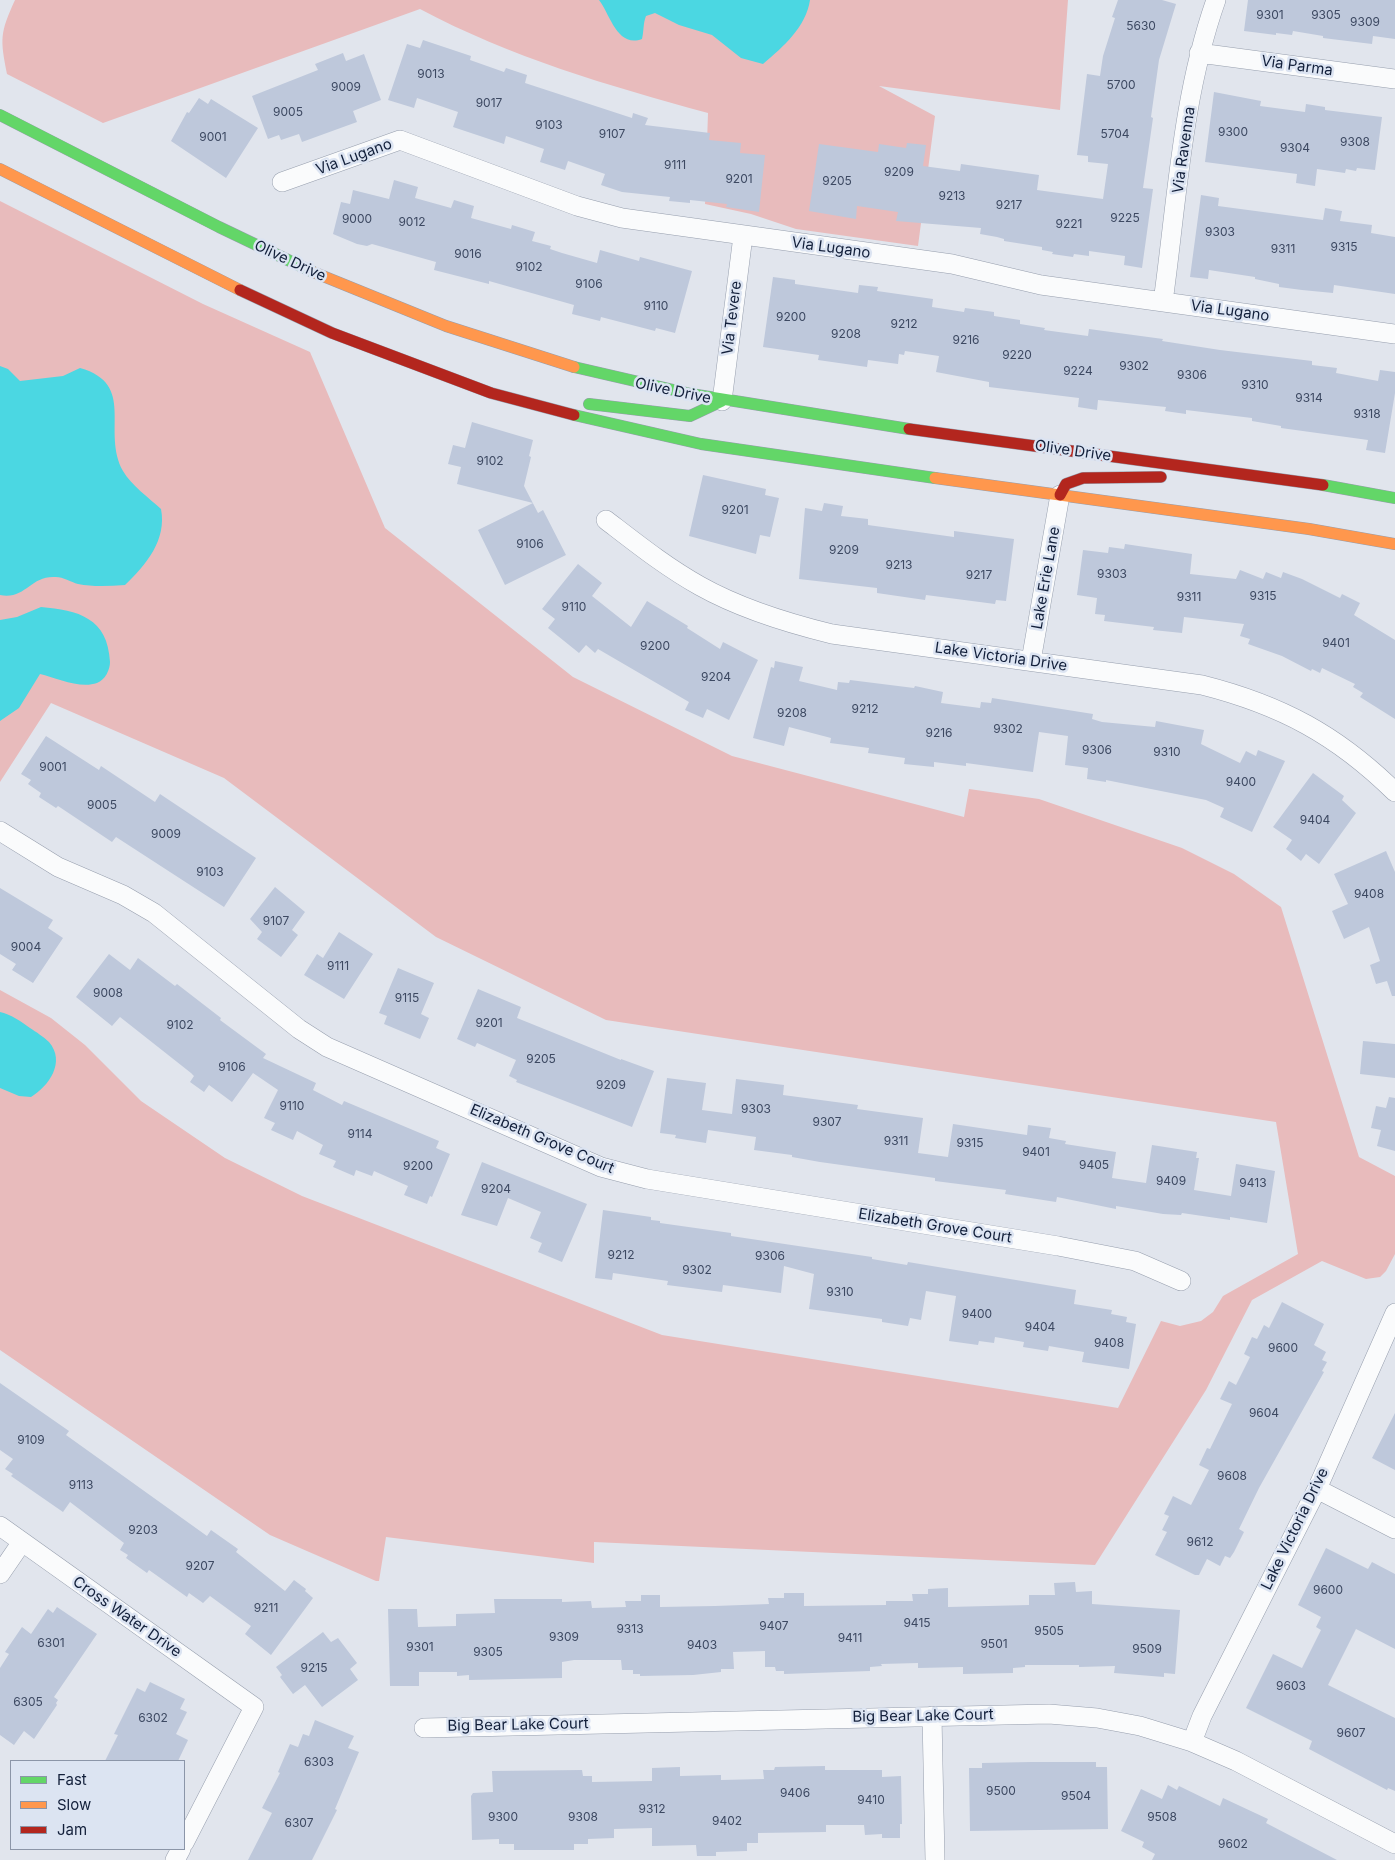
<!DOCTYPE html>
<style>
body{margin:0}
#map{position:relative;width:1395px;height:1860px;overflow:hidden;background:#e1e5ed;font-family:Inter,sans-serif}
canvas{display:block}
.legend{position:absolute;left:10px;top:1760px;width:175px;height:90px;box-sizing:border-box;background:#dce4f2;border:1px solid #8b95a8;margin:0;padding:6px 9px;list-style:none;font-size:15px;color:#121f3a}
.legend li{display:flex;align-items:center;gap:10px;height:25px}
.legend b{width:25px;border:1px solid #8b95a8}
</style>
<div id="map">
<canvas width="1395" height="1860"></canvas>
<ul class="legend">
<li><b style="height:6px;background:#63d668"></b>Fast</li>
<li><b style="height:6px;background:#ff974d"></b>Slow</li>
<li><b style="height:6px;background:#b3261e"></b>Jam</li>
</ul>
</div>
<script>
const g = document.querySelector('canvas').getContext('2d');
g.lineJoin = 'round';
function fill(path, color) { g.fillStyle = color; g.fill(path, 'evenodd'); }
function strokePath(path, color, width, dash) { g.strokeStyle = color; g.lineWidth = width; g.lineCap = dash ? 'butt' : 'round'; g.setLineDash(dash || []); g.stroke(path); }
function label(font, color, halo, rows, align = 'center') {
  g.font = font + ' Inter,sans-serif'; g.lineWidth = 5; g.setLineDash([]); g.textBaseline = 'middle'; g.strokeStyle = halo; g.fillStyle = color; for (const [text, x, y, turn = 0] of rows) {
    g.save(); g.translate(x, y); g.rotate((+turn || 0) * Math.PI / 180); g.textAlign = isNaN(turn) ? turn : align; if (halo) g.strokeText(text, 0, 0); g.fillText(text, 0, 0); g.restore();
  }
}
fill(new Path2D(`
 M15 0H1068L1060 110 879 86 935 116 918 246 796 229 751 214 705 204 708 113C609 86 510 57 420 9L103 123 7 74C0 38 0 33 15 0Z
 M0 201 203 304 310 352 385 528 573 677 732 756 964 817 969 789 1039 799 1182 848 1234 874 1281 907 1359 1157 1395 1176V1254L1386 1271 1380 1277 1366 1279 1322 1261 1252 1300 1206 1390 1095 1565 594 1542V1563L386 1537 379 1581H376L270 1535 0 1350V990L51 1018 85 1045 141 1101 225 1158 302 1196 662 1335 1118 1408 1161 1321 1180 1326 1201 1321 1213 1312 1223 1296 1298 1254 1276 1122 606 1020 436 937 224 778 51 703 0 782Z`), '#e8bbbc');
fill(new Path2D(`
 M599 0H810C806 27 783 47 763 64L741 58 712 35 679 25 655 13 646 16C643 23 644 31 642 39 617 48 610 14 599 0Z
 M0 366 8 369 20 381 63 376 80 368C137 384 101 431 123 471 131 485 149 498 161 509 167 540 146 565 125 585 109 586 93 587 78 584 71 582 63 577 56 577 30 575 26 600 0 595Z
 M41 607C78 610 108 618 110 662 110 670 105 680 97 683 80 689 56 678 40 674L19 708 0 721V620L17 617Z
 M0 1012C10 1014 22 1022 30 1028 36 1032 44 1037 49 1042 66 1062 49 1086 31 1097L19 1096 0 1088Z`), '#4bd7e2');
fill(new Path2D(`
 M1118 0H1162L1176 4 1159 60 1151 117 1153 118 1143 188 1153 189 1142 268 1124 265 1125 256 1089 251V256L1074 254 1073 257 1052 254 1053 252 1042 250V247L1004 241V239L997 237 980 234 981 228 896 221 898 212 857 206 856 219 809 211 819 144 878 152 879 144 906 148 907 143 926 145 923 166 960 171 961 164 1039 175 1037 190 1103 199 1108 164 1088 162V156L1077 155 1087 74 1100 76 1103 56 1115 18 1112 17Z
 M1248 0H1395V39L1373 36 1372 44 1323 38V36L1293 31 1292 35 1276 33V35L1244 31Z
 M423 40 471 56 470 60 504 72 506 68 527 75 525 83 632 118 633 113 648 118 645 125 710 133 709 140 741 143 740 153 765 155 759 212 726 207 727 204 690 200V203L669 201 670 197 622 192 601 185 605 174 568 161 565 170 540 162 544 149 506 136 504 144 453 127 458 112 417 98 414 108 388 100 407 44 420 48Z
 M343 53 346 61 364 54 381 100 353 111 357 122 302 142 299 134 281 140 279 135 268 139 252 96 318 70 315 64Z
 M1214 92 1261 101 1260 106 1305 112 1306 104 1325 107V110L1382 117 1375 170 1357 168 1356 171 1346 169 1345 173 1317 169 1315 186 1296 183 1297 174 1205 162Z
 M199 98 208 104 211 99 258 128 226 178 171 141 187 112 189 113Z
 M394 180 418 187 415 198 451 208 454 200 474 206 471 218 511 229 512 225 535 232 532 241 551 246 550 249 562 253 597 263 600 250 639 261 640 257 692 271 675 333 656 328 655 331 601 317 600 321 572 314 574 305 489 281V284L434 270 436 262 372 244 367 246 357 244 333 234 341 202 350 204 353 190 389 199Z
 M1201 195 1219 198 1218 206 1323 220 1325 208 1342 211 1340 221 1372 225 1371 233 1395 237V294L1334 285 1333 293 1302 290 1279 287V284L1255 279V277L1209 270 1208 279 1190 277Z
 M773 277 795 280V284L858 293 859 285 878 287 877 291 933 299 932 307 964 312 965 308 994 312V316L1020 320V324L1045 328 1044 330 1088 336 1089 329 1163 339 1162 341 1220 350 1312 361V365L1337 368 1336 373 1378 381 1380 370 1395 372V393L1385 453 1366 450 1368 440 1281 428V426L1252 421V418L1186 410V414L1165 411 1166 407 1098 400 1097 410 1078 407 1079 398 989 387V382L936 372 939 356 905 351 904 355 899 354 898 364 868 360 867 367 818 360 819 355 763 347Z
 M472 422 533 440 529 456 531 457 524 486 538 513 543 510 566 555 505 585 478 530 533 503 457 484 461 467 448 464 453 445 465 448Z
 M703 475 766 489 765 495 779 498 770 537 760 535 756 554 689 536Z
 M824 503 843 506 841 516 868 519V525L954 537V531L1014 539 1006 601 996 600 995 604 926 595 925 600 877 593V588L799 579 805 508 822 511Z
 M1125 544 1192 554 1190 574 1236 579 1240 570 1263 579 1266 572 1281 578 1283 572 1302 579 1340 598 1342 594 1360 603 1354 615 1395 640V719L1360 697 1363 693 1353 687 1355 684 1322 668 1320 673 1312 669 1311 671 1282 656 1248 644 1250 639 1240 636 1244 624 1184 617 1182 633 1153 630 1154 627 1104 621 1105 615 1095 614 1097 598 1077 595 1083 550 1108 553 1109 547 1124 549Z
 M578 564 602 583 592 596 631 627 647 601 688 626 687 628 720 649 723 642 758 660 729 720 707 709 703 718 685 710 689 702 598 649 595 653 586 645 579 653 548 628 555 619 542 609Z
 M775 661 803 667 799 681 837 690 838 682 849 683 850 680 914 688 915 686 943 692 941 703 980 708 981 702 991 703 992 698 1093 714 1092 719 1102 722 1155 727 1156 721 1204 730 1201 744 1240 763 1246 751 1256 756 1258 750 1285 761 1252 832 1220 817 1224 808 1206 800 1106 780V782L1087 779 1088 768 1065 765 1068 736 1039 732 1033 772 966 763V766L934 762V767L904 764 905 758 868 753 869 748 830 743 831 738 789 727 784 746 753 738 771 667 774 668Z
 M46 736 99 770 101 766 155 802 160 794 256 858 224 907 116 837 112 842 58 806 56 808 39 797 41 793 28 784 31 780 21 774Z
 M1313 773 1344 796 1342 800 1356 813 1319 864 1306 854 1301 861 1286 849 1292 840 1273 827Z
 M1386 851 1395 872V996H1392L1387 981 1376 984 1370 965 1380 961 1369 927 1344 939 1332 911 1348 904 1334 874Z
 M275 887 305 912 292 930 298 935 281 957 257 939 262 932 250 919Z
 M0 888 53 920 48 928 63 938 33 983 12 970 16 964 0 954Z
 M339 932 373 954 344 999 304 975 317 954 323 958Z
 M109 954 130 970 138 958 175 986 177 984 221 1018 220 1020 266 1054 263 1058 316 1083 313 1090 342 1105 344 1101 439 1141 436 1148 450 1154 432 1197 430 1196 427 1204 404 1195 408 1186 374 1171 372 1176 356 1170 354 1176 333 1167 336 1161 319 1154 323 1145 297 1131 293 1140 271 1130 275 1123 264 1118 278 1090 253 1073 232 1102 209 1085 204 1092 190 1082 194 1076 191 1073 120 1017 112 1026 76 997Z
 M398 968 434 983 421 1014 429 1018 420 1039 384 1024 387 1016 379 1013Z
 M478 989 521 1007 517 1018 621 1060V1059L654 1071 632 1127 516 1082 517 1080 509 1076 516 1060 477 1043 475 1047 457 1039Z
 M1363 1041 1395 1044V1078L1360 1074Z
 M667 1078 706 1083 702 1110 732 1114 736 1079 784 1085 783 1095 858 1105 857 1109 923 1118 918 1153 948 1157 953 1124 1027 1135 1028 1125 1051 1128 1049 1138 1066 1141 1065 1144 1116 1152 1112 1178 1146 1183 1152 1145 1197 1152 1196 1158H1199L1194 1190 1231 1196 1236 1164 1275 1171 1267 1223 1230 1217V1220L1182 1213 1181 1215 1163 1214 1116 1206V1209L1057 1197 1056 1202 1005 1194 1006 1190 935 1181V1178L820 1162 792 1157V1155L754 1150 756 1137 708 1130 706 1143 675 1138 676 1135 660 1133Z
 M1389 1097 1395 1098V1151L1377 1146 1381 1130 1371 1128 1376 1106 1386 1108Z
 M482 1162 587 1204 562 1262 538 1252 542 1243 530 1238 541 1212 508 1198 497 1226 461 1215Z
 M603 1210 651 1217V1220L660 1221V1223L731 1233V1236L872 1257V1259L907 1265 908 1262 1076 1290 1074 1304 1112 1310 1111 1314 1127 1317 1126 1322 1136 1324 1129 1369 1082 1362 1084 1352 1049 1346 1048 1351 1023 1347 1024 1342 995 1337 994 1343 979 1341 978 1345 949 1341 956 1296 926 1291 921 1320 910 1318 908 1326 882 1322V1319L809 1309 814 1274 784 1266 781 1293 723 1285 722 1292 667 1285 668 1281 613 1273 612 1280 595 1278Z
 M1282 1302 1324 1324 1314 1345 1326 1352 1322 1360 1327 1362 1322 1371 1324 1372 1259 1488 1239 1529 1244 1532 1234 1552 1230 1558 1225 1556 1220 1566 1207 1559 1199 1575H1195L1155 1555 1167 1532 1162 1530 1169 1516 1164 1514 1173 1496 1191 1505 1209 1470 1199 1465 1207 1448 1210 1449 1232 1404 1220 1399 1229 1381 1236 1385 1250 1357 1244 1354 1252 1337 1257 1339 1264 1325 1269 1328Z
 M0 1383 69 1431 66 1435 207 1536 211 1530 238 1549 236 1552 285 1591 294 1580 306 1589 305 1591 313 1598 271 1655 245 1634 251 1626 210 1596 203 1603 189 1593 187 1597 149 1570 147 1573 126 1558 128 1555 120 1550 124 1543 70 1502 63 1512 11 1476 13 1474 5 1469 13 1459 0 1450Z
 M1395 1413V1470L1372 1458Z
 M1326 1548 1368 1569 1372 1562 1395 1574V1649L1356 1629 1328 1685 1395 1718V1791L1388 1788 1387 1790 1309 1749 1312 1741 1246 1708 1273 1654 1302 1668 1321 1630 1316 1627 1321 1617 1298 1605Z
 M1075 1582 1076 1592 1092 1591V1604L1180 1610 1175 1674 1164 1673V1677L1114 1673 1115 1666 1079 1667V1665H1025V1667L1013 1668V1673L963 1674V1667L918 1668V1663L881 1664 882 1666 870 1667V1671L784 1674V1671H776L775 1667H765V1651L733 1652 734 1669H721V1672L693 1675 640 1676V1674H633V1670H622L621 1660H574L562 1662V1678L469 1680V1675L457 1676V1672H419V1686H390L388 1609H417L418 1627 456 1626V1614L495 1613 494 1599H562V1602L591 1601 592 1608 626 1607 625 1601H641V1595H660V1607L715 1606 769 1604 768 1598H784V1593H804V1606L886 1605V1601H913L912 1594H928V1589L948 1588V1607L1029 1605V1595H1055L1054 1583Z
 M57 1607 97 1634 54 1697 58 1700 56 1703 57 1705 34 1739 24 1731 14 1745 0 1735V1668L9 1654 5 1652 22 1627 31 1634 48 1609 53 1613Z
 M323 1632 331 1642 338 1638 357 1663 350 1669 358 1680 322 1707 305 1685 293 1694 280 1677 282 1675 276 1667Z
 M150 1682 185 1699 180 1709 187 1712 176 1734 188 1740 178 1761H105L118 1735 114 1734 137 1688 145 1692Z
 M315 1720 354 1736 348 1748 359 1752 335 1809 337 1810 312 1860H248L272 1813 262 1808 280 1773 278 1772 290 1744 298 1747 303 1734 309 1736Z
 M1031 1762H1096V1767H1107L1108 1829 970 1831 969 1768H982V1763Z
 M825 1766V1770H882V1777L901 1776 902 1824H900V1838H882V1834L865 1835 864 1825H826V1832L758 1833V1843H747V1851L716 1852V1856H697L696 1845 652 1846V1828L614 1829V1838L588 1839V1844H574V1850H514V1844H499V1839L472 1840 471 1796 473 1793 493 1792 492 1771 582 1770 583 1776H592V1782L652 1781V1768L680 1767V1776L721 1775V1780L764 1779 763 1770H774L775 1767Z
 M1168 1785 1177 1790 1179 1786 1220 1806 1223 1798 1268 1819 1266 1823 1337 1860H1152L1155 1854 1142 1847 1144 1842 1121 1831 1141 1789 1162 1799Z`), '#bec8db');
const street = new Path2D(`
 M1199 53 1395 79
 M282 182 400 140 577 206 622 218 952 264 1041 285 1395 334
 M1163 302C1177 201 1182 96 1216 0
 M722 401 743 236
 M606 520C636 543 666 567 700 586 741 609 787 623 832 634L1202 685C1281 705 1337 735 1395 792
 M1031 661 1060 495
 M0 831 58 867 123 895 154 913 299 1029 327 1047 601 1167 647 1179 1058 1246 1135 1261 1181 1281
 M1317 1489 1395 1529
 M0 1526 254 1707 184 1843
 M0 1574 22 1542
 M932 1716 935 1860
 M424 1728 1049 1714 1097 1718 1140 1726 1192 1742 1236 1761 1395 1844
 M1192 1742 1202 1716 1317 1489 1395 1313
 M175 1860 181 1849`);
const fast = new Path2D(`
 M0 115 219 227 313 272
 M574 367 691 394 909 429
 M589 404 690 416 722 401
 M574 415 701 444 935 478
 M1323 485 1395 498`);
const slow = new Path2D(`
 M0 169 240 290
 M313 272 446 326 574 367
 M935 478 1309 529 1395 544`);
const jam = new Path2D(`
 M240 290 332 333 491 393 574 415
 M909 429 1323 485
 M1060 495 1066 484 1083 478 1161 477`);
strokePath(street, '#969ead', 20);
strokePath(fast, '#969ead', 12);
strokePath(slow, '#969ead', 12);
strokePath(jam, '#969ead', 12);
strokePath(street, '#fafbfc', 19);
strokePath(fast, '#63d668', 11);
strokePath(slow, '#ff974d', 11);
strokePath(jam, '#b3261e', 11);
label('12px', '#3d4962', null, [
 ["9301",1270,15],
 ["9305",1326,15],
 ["9309",1365,22],
 ["5630",1141,26],
 ["9013",431,74],
 ["5700",1121,85],
 ["9009",346,87],
 ["9017",489,103],
 ["9005",288,112],
 ["9103",549,125],
 ["9300",1233,132],
 ["9107",612,134],
 ["5704",1115,134],
 ["9001",213,137],
 ["9308",1355,142],
 ["9304",1295,148],
 ["9111",675,165],
 ["9209",899,172],
 ["9201",739,179],
 ["9205",837,181],
 ["9213",952,196],
 ["9217",1009,205],
 ["9225",1125,218],
 ["9000",357,219],
 ["9012",412,222],
 ["9221",1069,224],
 ["9303",1220,232],
 ["9315",1344,247],
 ["9311",1283,249],
 ["9016",468,254],
 ["9102",529,267],
 ["9106",589,284],
 ["9110",656,306],
 ["9200",791,317],
 ["9212",904,324],
 ["9208",846,334],
 ["9216",966,340],
 ["9220",1017,355],
 ["9302",1134,366],
 ["9224",1078,371],
 ["9306",1192,375],
 ["9310",1255,385],
 ["9314",1309,398],
 ["9318",1367,414],
 ["9102",490,461],
 ["9201",735,510],
 ["9106",530,544],
 ["9209",844,550],
 ["9213",899,565],
 ["9303",1112,574],
 ["9217",979,575],
 ["9315",1263,596],
 ["9311",1189,597],
 ["9110",574,607],
 ["9401",1336,643],
 ["9200",655,646],
 ["9204",716,677],
 ["9212",865,709],
 ["9208",792,713],
 ["9302",1008,729],
 ["9216",939,733],
 ["9306",1097,750],
 ["9310",1167,752],
 ["9001",53,767],
 ["9400",1241,782],
 ["9005",102,805],
 ["9404",1315,820],
 ["9009",166,834],
 ["9103",210,872],
 ["9408",1369,894],
 ["9107",276,921],
 ["9004",26,947],
 ["9111",338,966],
 ["9008",108,993],
 ["9115",407,998],
 ["9201",489,1023],
 ["9102",180,1025],
 ["9205",541,1059],
 ["9106",232,1067],
 ["9209",611,1085],
 ["9110",292,1106],
 ["9303",756,1109],
 ["9307",827,1122],
 ["9114",360,1134],
 ["9311",896,1141],
 ["9315",970,1143],
 ["9401",1036,1152],
 ["9405",1094,1165],
 ["9200",418,1166],
 ["9409",1171,1181],
 ["9413",1253,1183],
 ["9204",496,1189],
 ["9212",621,1255],
 ["9306",770,1256],
 ["9302",697,1270],
 ["9310",840,1292],
 ["9400",977,1314],
 ["9404",1040,1327],
 ["9408",1109,1343],
 ["9600",1283,1348],
 ["9604",1264,1413],
 ["9109",31,1440],
 ["9608",1232,1476],
 ["9113",81,1485],
 ["9203",143,1530],
 ["9612",1200,1542],
 ["9207",200,1566],
 ["9600",1328,1590],
 ["9211",266,1608],
 ["9415",917,1623],
 ["9407",774,1626],
 ["9313",630,1629],
 ["9505",1049,1631],
 ["9309",564,1637],
 ["9411",850,1638],
 ["6301",51,1643],
 ["9501",994,1644],
 ["9403",702,1645],
 ["9301",420,1647],
 ["9509",1147,1649],
 ["9305",488,1652],
 ["9215",314,1668],
 ["9603",1291,1686],
 ["6305",28,1702],
 ["6302",153,1718],
 ["9607",1351,1733],
 ["6303",319,1762],
 ["9500",1001,1791],
 ["9406",795,1793],
 ["9504",1076,1796],
 ["9410",871,1800],
 ["9312",652,1809],
 ["9300",503,1817],
 ["9308",583,1817],
 ["9508",1162,1817],
 ["9402",727,1821],
 ["6307",299,1823],
 ["9602",1233,1844]
]);
label('15px', '#121f3a', '#dce4f2', [
 ["Via Parma",1297,66,8],
 ["Via Ravenna",1184,150,-82],
 ["Via Lugano",354,157,-20],
 ["Via Lugano",831,248,8],
 ["Olive Drive",290,261,25],
 ["Via Lugano",1230,311,8],
 ["Via Tevere",732,318,-83],
 ["Olive Drive",673,391,12],
 ["Olive Drive",1073,451,8],
 ["Lake Erie Lane",1046,578,-80],
 ["Lake Victoria Drive",1001,657,8],
 ["Elizabeth Grove Court",542,1139,23],
 ["Elizabeth Grove Court",935,1226,9],
 ["Lake Victoria Drive",1295,1529,-64],
 ["Cross Water Drive",127,1617,35],
 ["Big Bear Lake Court",923,1716,-1],
 ["Big Bear Lake Court",518,1725,-1]
]);
</script>
